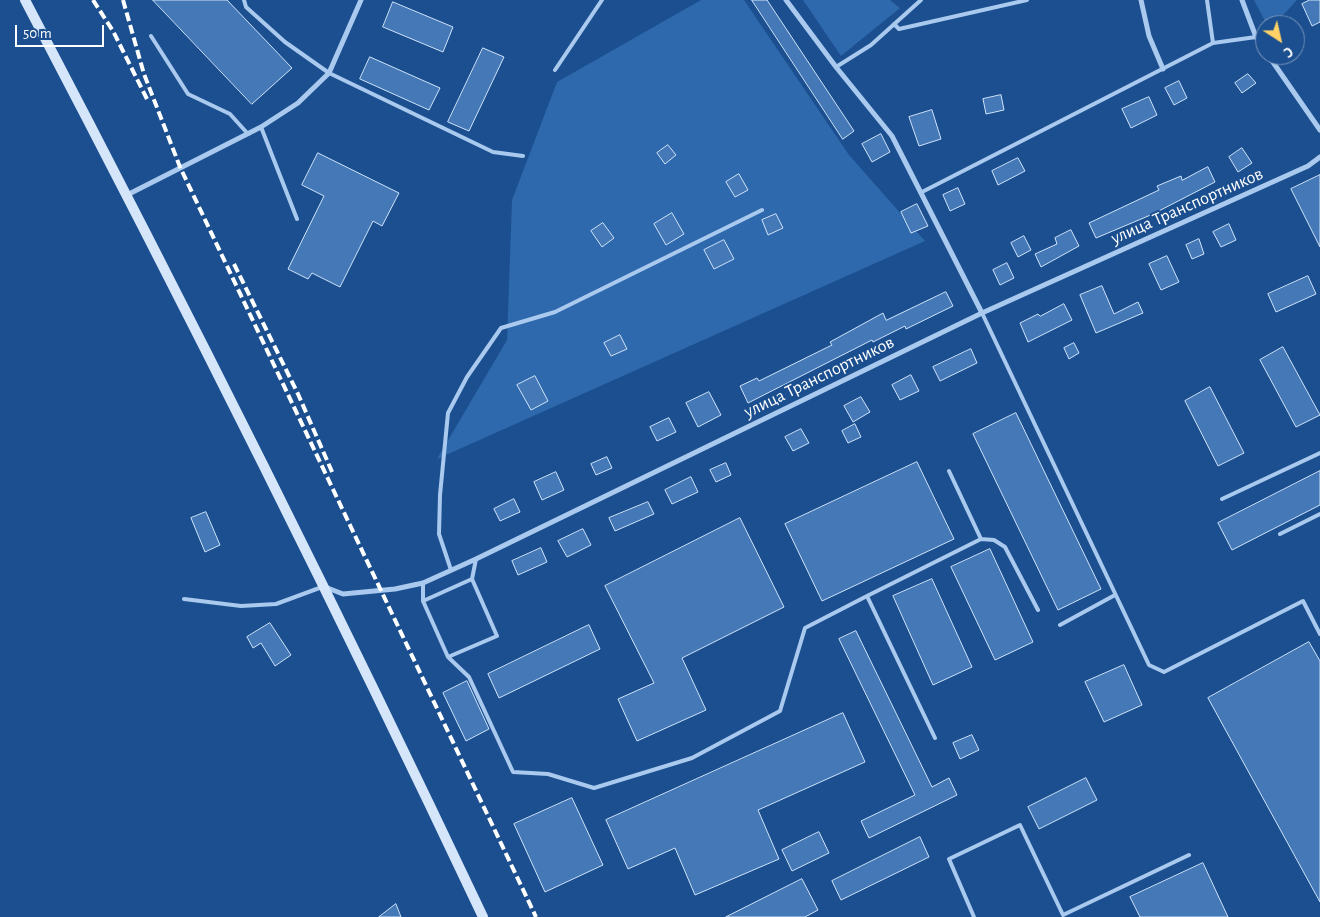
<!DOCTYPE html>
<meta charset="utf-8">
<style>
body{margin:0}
#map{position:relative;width:1320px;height:917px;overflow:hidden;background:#1b4f8f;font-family:"Alegreya Sans",sans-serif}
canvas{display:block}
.north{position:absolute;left:1255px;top:15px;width:50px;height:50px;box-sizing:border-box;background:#1b4f8f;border:1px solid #7695bc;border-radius:50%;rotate:145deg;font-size:14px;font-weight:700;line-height:20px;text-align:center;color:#fff}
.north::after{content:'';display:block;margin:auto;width:18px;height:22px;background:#ffd166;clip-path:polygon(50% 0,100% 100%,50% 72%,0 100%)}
.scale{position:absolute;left:15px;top:25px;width:89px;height:22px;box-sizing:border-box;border:2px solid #fff;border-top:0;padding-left:6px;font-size:15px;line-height:18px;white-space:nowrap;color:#fff;-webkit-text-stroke:4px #1b4f8f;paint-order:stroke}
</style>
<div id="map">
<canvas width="1320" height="917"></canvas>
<div class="north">С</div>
<div class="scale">50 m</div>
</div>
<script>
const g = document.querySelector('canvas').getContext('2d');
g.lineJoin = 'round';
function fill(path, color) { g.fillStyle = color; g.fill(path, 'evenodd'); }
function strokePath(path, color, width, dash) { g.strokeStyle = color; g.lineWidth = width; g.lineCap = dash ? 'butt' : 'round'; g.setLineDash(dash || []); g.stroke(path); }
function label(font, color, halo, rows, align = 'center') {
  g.font = font + ' "Alegreya Sans",sans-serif'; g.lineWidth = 4; g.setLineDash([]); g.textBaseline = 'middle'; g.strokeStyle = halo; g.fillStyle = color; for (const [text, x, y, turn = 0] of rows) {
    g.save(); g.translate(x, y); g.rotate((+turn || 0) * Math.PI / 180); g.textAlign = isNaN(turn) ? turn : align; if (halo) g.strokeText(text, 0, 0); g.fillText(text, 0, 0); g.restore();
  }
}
fill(new Path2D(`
 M701 0H744L849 155 925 241 437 459 507 340 512 200 557 82Z
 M803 0H890L900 8 841 56Z
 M1254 0H1297L1274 25H1267Z`), '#2e69ad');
const building = new Path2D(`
 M153 0H227L292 68 252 104Z
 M752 0H767L854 131 843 139Z
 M1310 0H1320V22L1312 26 1302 4Z
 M393 2 453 27 443 52 383 27Z
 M483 48 504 57 469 131 448 122Z
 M370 57 440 88 429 110 360 79Z
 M1248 74 1256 83 1242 93 1235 83Z
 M1179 81 1187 98 1174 105 1165 88Z
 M1001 95 1004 110 986 114 983 99Z
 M1149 97 1157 115 1131 128 1122 109Z
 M932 110 941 139 919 146 909 117Z
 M881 134 890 152 872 162 862 144Z
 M668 145 676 155 665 164 657 153Z
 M1242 148 1252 163 1238 172 1229 157Z
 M318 153 399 193 382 226 373 221 340 287 312 273 308 279 288 269 324 196 302 185Z
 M1018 158 1025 171 998 185 992 171Z
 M1208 167 1215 182 1153 214 1096 238 1089 223 1159 190 1157 186 1181 176 1182 180Z
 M739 174 748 190 735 197 726 182Z
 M1320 175V247L1291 189Z
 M958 188 965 204 950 211 943 195Z
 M917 204 928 226 911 233 901 212Z
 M672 213 684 234 666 245 654 224Z
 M776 214 783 228 768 235 762 220Z
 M603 223 614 238 602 247 591 231Z
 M1229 224 1236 240 1221 247 1213 232Z
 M1071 230 1079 246 1041 267 1035 254 1057 244 1055 238Z
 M1024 236 1031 250 1018 257 1011 243Z
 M1199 239 1204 254 1192 259 1186 245Z
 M724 240 734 259 714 269 704 250Z
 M1167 256 1179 282 1161 290 1149 264Z
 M1007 263 1014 278 1000 285 993 270Z
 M1308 276 1316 294 1276 312 1268 294Z
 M1102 286 1114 314 1138 302 1143 313 1096 333 1080 295Z
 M946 292 953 306 906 329 905 326 873 342 872 340 748 403 740 386 757 378 759 381 832 345 830 342 883 313 886 320Z
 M1064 304 1072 320 1028 342 1020 323 1038 314 1040 316Z
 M620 335 627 349 611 356 604 343Z
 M1074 343 1079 353 1069 359 1064 348Z
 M1283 347 1320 415 1296 427 1260 360Z
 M971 349 977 363 940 381 933 367Z
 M911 375 919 391 900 400 892 385Z
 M535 376 548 401 531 410 517 385Z
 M1210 387 1244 453 1218 466 1185 401Z
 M709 392 721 415 698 427 686 403Z
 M861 397 870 412 853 422 844 406Z
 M1016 413 1101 589 1058 610 973 434Z
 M669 418 676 432 657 441 650 427Z
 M855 424 861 437 848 443 842 431Z
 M801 429 809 443 793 451 785 437Z
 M607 457 612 468 596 475 591 464Z
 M917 462 954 539 822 601 785 524Z
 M726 463 731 475 716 482 710 470Z
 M1320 471V505L1232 550 1218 523Z
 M556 472 564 490 542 500 534 482Z
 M691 477 698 492 672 504 665 490Z
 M514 499 520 512 500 521 494 509Z
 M648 502 654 514 615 531 609 518Z
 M206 512 220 545 205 552 191 518Z
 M740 518 784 607 682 658 706 710 637 741 618 699 654 683 605 586Z
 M583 529 591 545 567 557 558 541Z
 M541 548 547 562 518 575 512 561Z
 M990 549 1033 642 995 660 951 567Z
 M932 579 972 667 933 685 893 596Z
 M270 623 291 655 275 666 261 643 253 648 247 637Z
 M589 625 600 649 499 698 488 674Z
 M856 631 932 787 949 778 957 795 869 838 861 821 915 795 839 639Z
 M1309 642 1320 661V902L1208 698Z
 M1124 665 1142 705 1104 722 1085 682Z
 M467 681 489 729 466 741 443 693Z
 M843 713 865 762 758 810 779 859 695 895 675 848 628 869 606 820Z
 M972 735 979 750 960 759 953 743Z
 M1086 778 1097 800 1039 829 1028 807Z
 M572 798 603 865 545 892 514 824Z
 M819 832 829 853 792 871 782 850Z
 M920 837 929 857 841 900 832 881Z
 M1203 863 1228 917H1140L1130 897Z
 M802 879 818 910 805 917H726Z
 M396 904 401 917H379Z`);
fill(building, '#4478b7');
strokePath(building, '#cfe3fa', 1);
strokePath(new Path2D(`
 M244 0 246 7 285 42 329 73 493 152 523 156
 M1207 0 1213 43
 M894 24 899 29 1027 0
 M151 36 188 94 230 114 248 134
 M836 67 871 45 921 0
 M555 70 602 0
 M261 127 297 219
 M922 192 1213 43 1256 37
 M982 313 1149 665 1164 672 1303 601 1320 634
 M949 471 981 539
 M1222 499 1320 453
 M1280 534 1320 514
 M451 570 439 534 440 495 448 413 467 377 501 328 555 312 762 210
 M423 583V601L448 657 469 677 513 772 548 774 594 788 692 758 780 711 805 628 867 596 935 738
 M867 596 981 539 994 540 1005 547 1038 610
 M184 599 241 606 276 604 322 587
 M423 601 472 579
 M1060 625 1115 595
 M448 657 497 636 472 579 476 559
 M974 917 949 859 1020 825 1063 915 1189 855`), '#a9c9ee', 4);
strokePath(new Path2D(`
 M786 0 836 67 892 136 982 313
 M1141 0 1149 36 1163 69
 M1242 0 1256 37 1265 50
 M1268 55 1320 130
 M127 195 261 127 298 103 329 73 361 0
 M325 587 343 594 395 589 423 583 476 559 982 313 1308 166 1320 157`), '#a9c9ee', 5);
strokePath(new Path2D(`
 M25 0C184 303 337 608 483 917`), '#d6e6fa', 10);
strokePath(new Path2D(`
 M93 0 113 31 147 99
 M123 0 144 74 180 167 536 917
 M234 264 298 394 333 474`), '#fff', 4, [9, 4]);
label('18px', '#fff', '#1b4f8f', [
 ["улица Транспортников",1187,206,-24],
 ["улица Транспортников",819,377,-26]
]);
</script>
